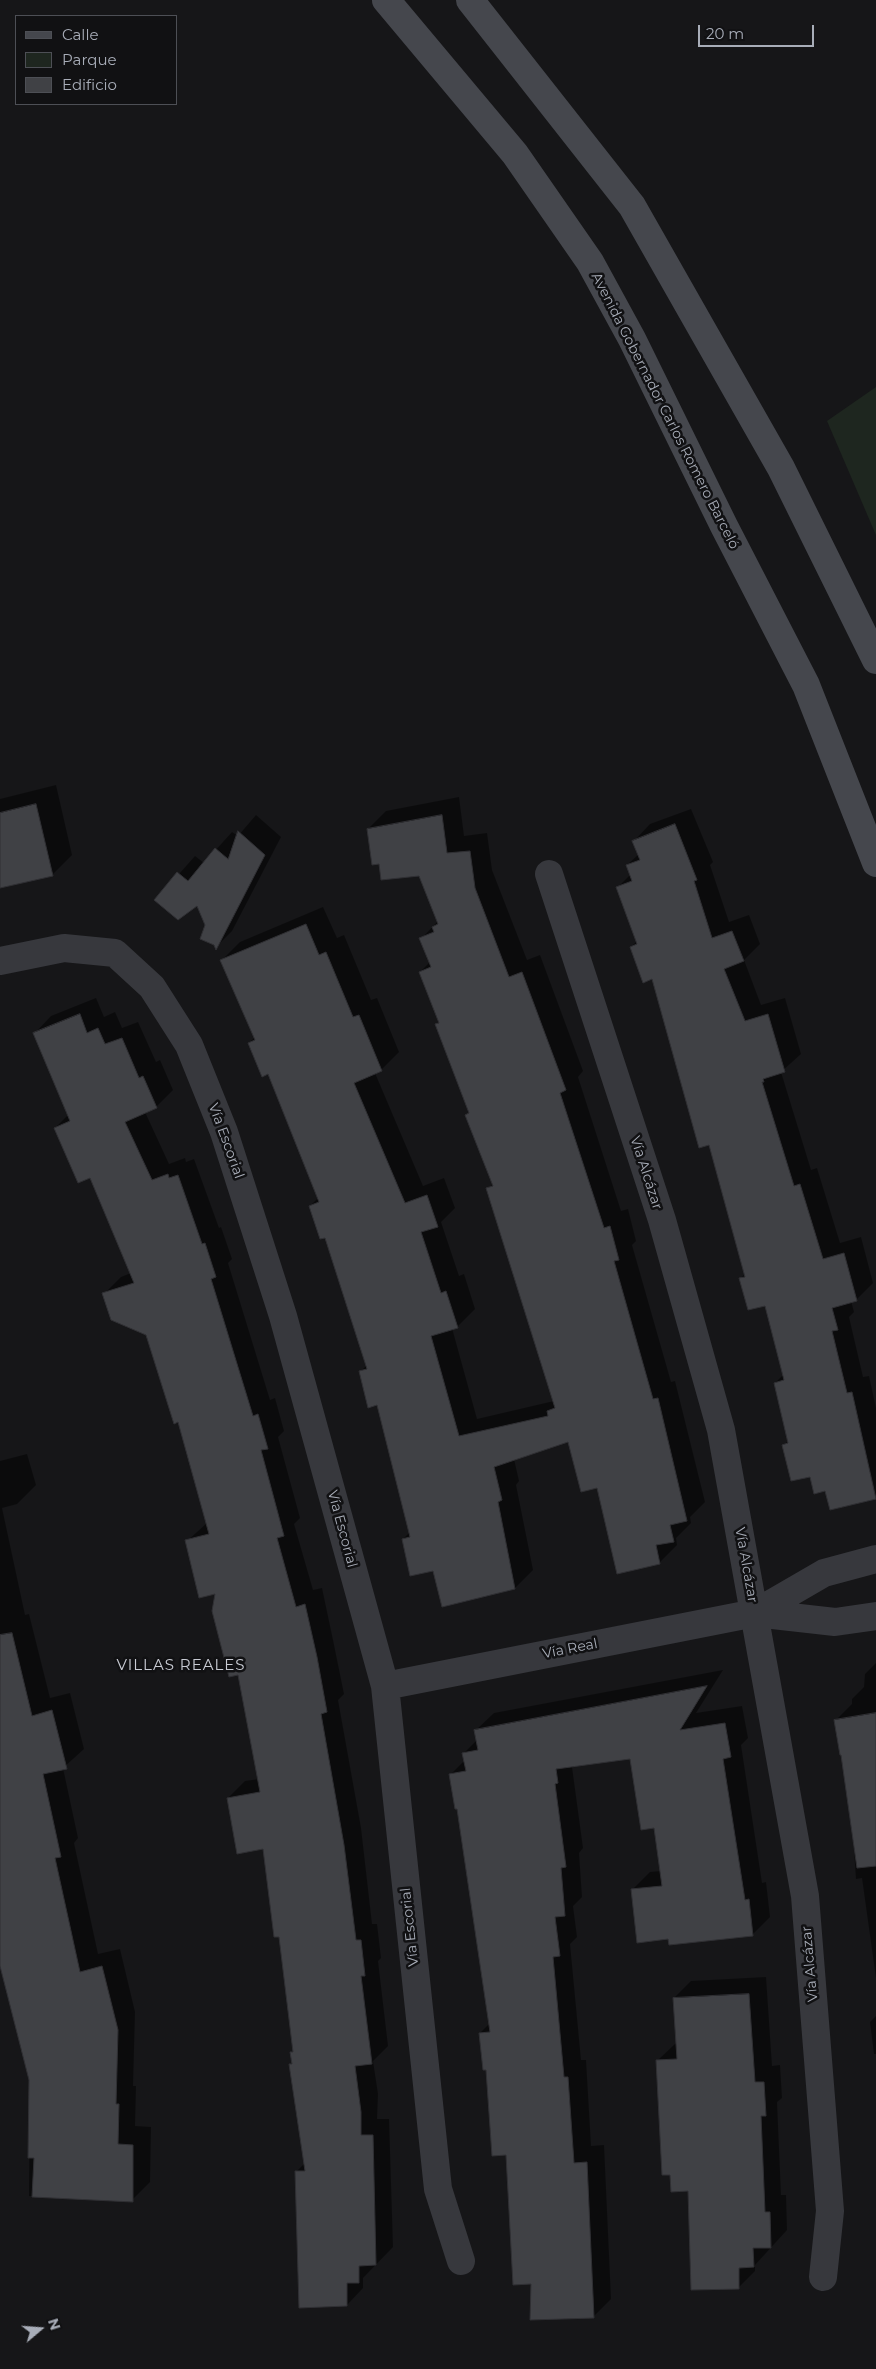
<!DOCTYPE html>
<meta charset="utf-8">
<style>
body{margin:0}
#map{position:relative;width:876px;height:2369px;overflow:hidden;background:#161618;font-family:Montserrat,sans-serif}
canvas{display:block}
.legend{position:absolute;left:15px;top:15px;width:162px;height:90px;box-sizing:border-box;background:#111113;border:1px solid #4d4f55;margin:0;padding:6px 9px;list-style:none;font-size:15px;color:#a8adb8}
.legend li{display:flex;align-items:center;gap:10px;height:25px}
.legend b{width:25px;border:1px solid #4d4f55}
.north{position:absolute;left:15px;top:2304px;width:50px;height:50px;-webkit-text-stroke:4px #111113;paint-order:stroke;rotate:72deg;font-size:14px;font-weight:700;line-height:20px;text-align:center;color:#a8adb8}
.north::after{content:'';display:block;margin:auto;width:18px;height:22px;background:#a8adb8;clip-path:polygon(50% 0,100% 100%,50% 72%,0 100%)}
.scale{position:absolute;left:698px;top:25px;width:116px;height:22px;box-sizing:border-box;border:2px solid #a8adb8;border-top:0;padding-left:6px;font-size:15px;line-height:18px;white-space:nowrap;color:#a8adb8;-webkit-text-stroke:4px #111113;paint-order:stroke}
</style>
<div id="map">
<canvas width="876" height="2369"></canvas>
<ul class="legend">
<li><b style="height:6px;background:#45474d"></b>Calle</li>
<li><b style="height:14px;background:#1e261f"></b>Parque</li>
<li><b style="height:14px;background:#404145"></b>Edificio</li>
</ul>
<div class="north">N</div>
<div class="scale">20 m</div>
</div>
<script>
const g = document.querySelector('canvas').getContext('2d');
g.lineJoin = 'round';
function fill(path, color) { g.fillStyle = color; g.fill(path, 'evenodd'); }
function strokePath(path, color, width, dash) { g.strokeStyle = color; g.lineWidth = width; g.lineCap = dash ? 'butt' : 'round'; g.setLineDash(dash || []); g.stroke(path); }
function label(font, color, halo, rows, align = 'center') {
  g.font = font + ' Montserrat,sans-serif'; g.lineWidth = 5; g.setLineDash([]); g.textBaseline = 'middle'; g.strokeStyle = halo; g.fillStyle = color; for (const [text, x, y, turn = 0] of rows) {
    g.save(); g.translate(x, y); g.rotate((+turn || 0) * Math.PI / 180); g.textAlign = isNaN(turn) ? turn : align; if (halo) g.strokeText(text, 0, 0); g.fillText(text, 0, 0); g.restore();
  }
}
fill(new Path2D(`
 M876 387V535L827 421Z`), '#1e261f');
fill(new Path2D(`
 M56 785 72 855 52 875 0 887V799Z
 M459 797 464 836 487 833 492 870 527 960 540 955 583 1071 578 1077 621 1211 628 1209 636 1241 632 1245 671 1382 675 1381 705 1502 690 1517 691 1523 676 1538 677 1545 660 1562 598 1487 568 1440 514 1459 519 1481 516 1485 533 1570 515 1588 443 1605 434 1569 403 1539 410 1532 378 1404 360 1372 367 1365 325 1236 310 1206 319 1197 268 1073 249 1043 255 1037 222 960 240 942 323 907 337 938 344 935 371 1000 377 998 399 1052 381 1070 375 1073 423 1186 444 1178 455 1208 441 1222 459 1276 464 1274 475 1309 458 1326 452 1328 477 1419 554 1401 488 1189 493 1184 466 1116 470 1112 437 1025 439 1022 420 972 430 962 421 939 438 921 419 875 380 863 368 829 386 811Z
 M691 809 713 862 710 865 729 922 749 915 760 944 744 960 761 1005 785 998 801 1054 781 1072 811 1170 817 1168 840 1243 861 1237 873 1283 856 1300 851 1301 854 1312 849 1317 863 1377 869 1376 876 1408V1498L831 1509 826 1490 784 1445 788 1441 775 1383 784 1374 766 1304 741 1278 745 1274 710 1143 653 978 631 947 637 941 617 888 631 874 627 865 639 854 634 841 650 824Z
 M256 815 281 837 232 931 216 947 197 904 156 900 195 856 204 863 232 832 238 836Z
 M96 998 104 1017 115 1012 122 1028 138 1022 156 1062 160 1060 173 1090 156 1107 145 1112 169 1164 185 1158 186 1162 194 1159 219 1228 221 1227 232 1259 228 1263 270 1400 275 1398 284 1431 278 1437 300 1518 294 1524 313 1590 322 1588 333 1640 344 1694 338 1700 361 1828 372 1924H377L381 1958 378 1961 388 2046 373 2061 378 2094 377 2119H389L393 2247 363 2278V2288L347 2305 297 2171 305 2163 290 2065 293 2062 292 2053 294 2050 280 1935 264 1848 228 1798 245 1781 259 1779 239 1674 217 1592 187 1541 207 1523 179 1421 147 1334 104 1294 121 1277 131 1273 91 1176 55 1128 68 1115 35 1033 51 1016Z
 M27 1454 36 1485 17 1504 2 1508 25 1615 29 1614 50 1698 70 1693 84 1749 63 1768 78 1838 74 1843 98 1954 120 1949 135 2012 133 2086H136L135 2126 151 2127 150 2182 132 2200 29 2196 30 2080 0 1959V1461Z
 M876 1663V1978L862 1878 856 1879 852 1820 836 1720 852 1704V1699L864 1687 865 1674Z
 M723 1670 696 1713 742 1706 748 1738 741 1745 762 1883 766 1882 770 1917 752 1935 670 1938 632 1890 650 1872 661 1871 655 1827 632 1757 572 1767 583 1848 579 1853 582 1897 573 1906 577 1937 570 1944 581 2060H586L591 2146 604 2145 611 2299 593 2317 507 2154 480 2033 490 2023 458 1807 450 1775 465 1760 464 1753 478 1739 476 1730 494 1713Z
 M766 1977 772 2066 780 2065 782 2098 777 2102 781 2195H786L787 2230 755 2265V2271L738 2288 689 2189 658 2060 675 2044 677 2043 674 1998 691 1981Z
 M876 2016V2054H874L870 2022Z`), '#0007');
const building = new Path2D(`
 M36 804 53 876 0 888V813Z
 M442 815 447 853 470 851 475 888 509 977 522 972 566 1090 560 1093 604 1228 610 1226 619 1260 614 1261 653 1399 658 1398 687 1521 670 1525 674 1542 656 1545 660 1564 617 1574 597 1488 581 1492 568 1442 494 1467 502 1500 498 1502 515 1589 442 1607 433 1571 410 1576 402 1539 410 1537 377 1405 368 1408 359 1371 367 1369 325 1238 320 1239 309 1206 319 1202 268 1074 262 1077 248 1043 255 1040 220 960 306 924 319 955 326 952 353 1017 359 1015 382 1071 354 1083 405 1203 427 1195 438 1227 421 1232 441 1293 446 1291 458 1328 431 1336 459 1436 548 1416 547 1411 555 1408 486 1188 493 1186 465 1115 469 1113 435 1024 439 1023 419 972 431 967 419 938 434 932 432 927 438 924 419 876 381 880 379 864 372 865 367 829Z
 M675 824 697 880 694 881 712 938 732 931 744 961 724 969 745 1021 768 1014 785 1072 763 1079 764 1082H762L794 1186 800 1184 823 1259 844 1253 857 1301 832 1308 838 1330 832 1331 847 1393 852 1392 876 1499 830 1510 825 1491 814 1494 810 1477 791 1481 782 1445 788 1443 774 1383 784 1380 765 1306 748 1310 739 1278 745 1277 709 1145 699 1148 652 979 643 983 630 947 637 944 616 887 632 881 626 865 640 860 632 841Z
 M238 831 265 855 216 950 214 945 200 939 205 925 197 906 178 920 154 900 177 872 188 881 215 848 228 859Z
 M80 1014 87 1033 98 1028 105 1044 122 1038 139 1078 143 1076 157 1108 125 1122 152 1180 168 1174 169 1178 178 1175 202 1244 205 1243 216 1277 211 1279 253 1416 258 1414 268 1449 261 1450 284 1536 277 1538 296 1607 305 1604 317 1657 327 1712 321 1714 344 1845 356 1940H361L365 1976H361L372 2064 355 2066 361 2112V2135H373L376 2265 359 2266V2283H347V2306L299 2308 295 2171H305L289 2064H292L290 2052H293L279 1937H274L263 1849 237 1854 227 1798 260 1792 238 1675 229 1677 212 1611 215 1594 199 1598 185 1540 209 1534 178 1422 174 1424 146 1335 111 1320 102 1293 134 1283 90 1178 78 1183 54 1128 70 1121 33 1033Z
 M12 1633 32 1716 52 1710 67 1769 43 1774 61 1857 55 1858 80 1972 102 1966 118 2030 116 2104H119L118 2144 133 2145V2202L32 2197 34 2158H28L29 2080 0 1966V1635Z
 M707 1686 680 1730 725 1723 731 1757 723 1759 745 1900 749 1899 753 1936 669 1945 668 1939 637 1943 631 1889 662 1886 654 1828 641 1830 630 1759 556 1769 558 1783 555 1784 566 1867 561 1868 565 1916 555 1917 560 1956 553 1957 564 2077H568L574 2163 587 2162 594 2318 530 2320 531 2284 513 2285 506 2155 492 2156 486 2070H483L479 2033 490 2032 457 1809H455L449 1774 466 1771 462 1753 478 1750 474 1730Z
 M876 1713V1866L857 1868 841 1755H840L834 1720Z
 M749 1994 755 2082H764L766 2116H761L765 2212H770L771 2248H753L754 2267 739 2268V2289L691 2290 688 2191 671 2192 670 2175H662L656 2060 677 2059 673 1998Z`);
fill(building, '#404145');
strokePath(building, '#303034', 1);
strokePath(new Path2D(`
 M549 874 662 1220 721 1430 805 1896 830 2211 823 2277
 M0 961 64 948 115 953 152 987 189 1045 224 1132 283 1316 385 1686 438 2189 461 2261
 M755 1613 824 1573 876 1559
 M385 1686 755 1613 835 1622 876 1616`), '#37383d', 28);
strokePath(new Path2D(`
 M386 0 515 154 590 262 632 339 724 526 806 685 876 863
 M470 0 632 206 781 468 876 660`), '#45474d', 28);
label('14px', '#a8adb8', '#111113', [
 ["Avenida Gobernador Carlos Romero Barceló",665,411,63],
 ["Vía Escorial",226,1141,70],
 ["Vía Alcázar",646,1173,72],
 ["Vía Escorial",342,1529,75],
 ["Vía Alcázar",746,1565,80],
 ["Vía Real",570,1649,-11],
 ["Vía Escorial",410,1927,-96],
 ["Vía Alcázar",810,1964,-95]
]);
g.letterSpacing = '1px';
label('15px', '#c9ccd4', '#111113', [
 ["VILLAS REALES",181,1666]
]);
g.letterSpacing = '0px';
</script>
